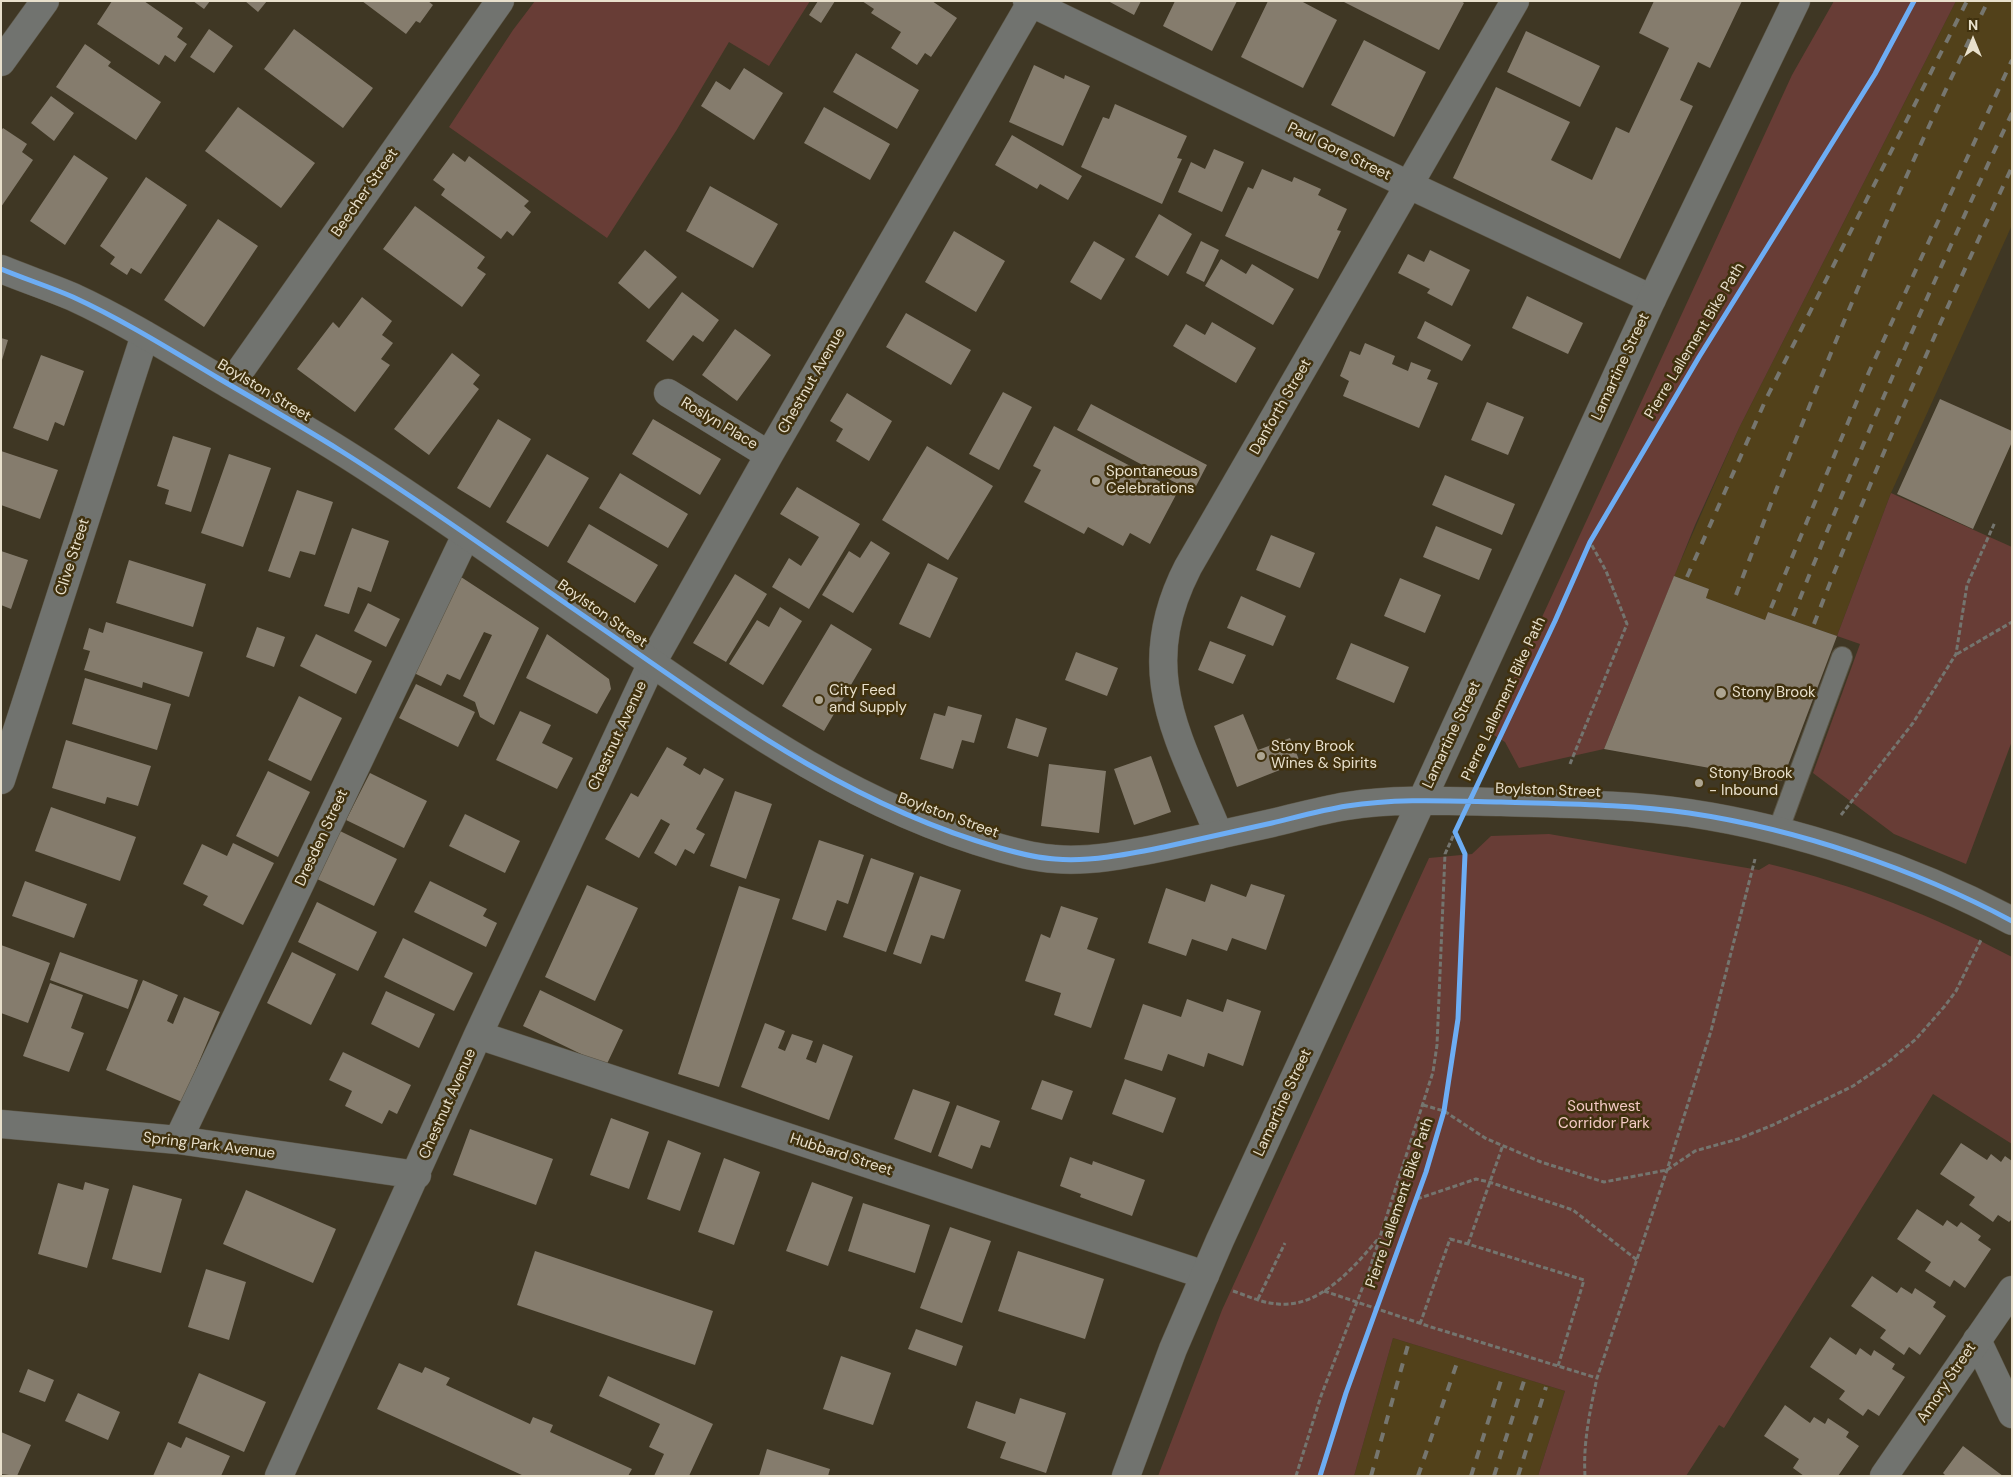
<!DOCTYPE html>
<style>
body{margin:0}
#map{position:relative;width:2013px;height:1477px;overflow:hidden;background:#3f3724;font-family:"DM Sans",sans-serif}
canvas{display:block}
.frame{position:absolute;inset:0;border:2px solid #e8e0cc;pointer-events:none}
.north{position:absolute;left:1948px;top:15px;width:50px;height:50px;-webkit-text-stroke:4px #40310e;paint-order:stroke;rotate:0deg;font-size:14px;font-weight:700;line-height:20px;text-align:center;color:#e8e0cc}
.north::after{content:'';display:block;margin:auto;width:18px;height:22px;background:#e8e0cc;clip-path:polygon(50% 0,100% 100%,50% 72%,0 100%)}
</style>
<div id="map">
<canvas width="2013" height="1477"></canvas>
<div class="frame"></div>
<div class="north">N</div>
</div>
<script>
const g = document.querySelector('canvas').getContext('2d');
g.lineJoin = 'round';
function fill(path, color) { g.fillStyle = color; g.fill(path, 'evenodd'); }
function strokePath(path, color, width, dash) { g.strokeStyle = color; g.lineWidth = width; g.lineCap = dash ? 'butt' : 'round'; g.setLineDash(dash || []); g.stroke(path); }
function label(font, color, halo, rows, align = 'center') {
  g.font = font + ' "DM Sans",sans-serif'; g.lineWidth = 5; g.setLineDash([]); g.textBaseline = 'middle'; g.strokeStyle = halo; g.fillStyle = color; for (const [text, x, y, turn = 0] of rows) {
    g.save(); g.translate(x, y); g.rotate((+turn || 0) * Math.PI / 180); g.textAlign = isNaN(turn) ? turn : align; if (halo) g.strokeText(text, 0, 0); g.fillText(text, 0, 0); g.restore();
  }
}
fill(new Path2D(`
 M1956 1H2012V225L1891 493 1837 636 1768 612 1765 620 1706 598 1709 589 1674 576 1739 428Z
 M1393 1338 1565 1391 1538 1476H1354Z`), '#52411a');
fill(new Path2D(`
 M535 1H810L769 66 729 42 676 131 607 238 449 127 513 30Z
 M1834 1H1956L1739 428 1695 525 1604 749 1519 768 1505 742 1489 732 1792 75Z
 M1891 493 2012 547V741L1966 864 1894 834 1813 773 1860 644 1837 636Z
 M1549 834 1759 870 1769 864C1854 885 1934 916 2012 957V1144L1933 1094 1724 1428 1719 1425 1686 1476H1538L1565 1391 1393 1338 1354 1476H1158L1222 1310 1429 858 1472 854 1491 836Z`), '#683d36');
fill(new Path2D(`
 M112 1H144L183 28 177 37 187 44 175 62 165 55 159 65 97 24Z
 M193 1H210L204 9Z
 M245 1H267L258 12Z
 M362 1H428L433 5 420 23 416 21 406 34Z
 M818 1H835L821 23 809 15Z
 M862 1H932L957 18 931 57 925 53 917 65 891 48 901 32 871 13 874 9Z
 M1108 1H1141L1134 15Z
 M1175 1H1237L1212 51 1163 26Z
 M1268 1H1301L1337 20 1303 88 1241 57Z
 M1342 1H1461L1464 3 1439 50Z
 M1654 1H1742L1710 68 1698 62 1680 100 1693 106 1620 259 1453 178 1496 87 1570 122 1551 160 1592 180 1616 127 1629 133 1669 48 1639 33Z
 M209 29 233 46 214 73 190 57Z
 M294 29 373 88 343 128 264 69Z
 M1526 31 1600 66 1580 107 1507 72Z
 M1364 40 1426 72 1394 137 1331 105Z
 M85 44 111 62 108 66 161 102 136 140 56 87Z
 M856 53 919 90 897 129 833 92Z
 M1034 65 1064 79 1065 75 1090 86 1063 146 1009 122Z
 M744 68 783 93 754 140 701 106 716 81 730 90Z
 M51 96 74 113 54 141 31 123Z
 M1115 104 1187 136 1177 158 1182 159 1162 204 1081 167 1103 117 1109 119Z
 M238 107 315 163 281 208 205 151Z
 M824 107 890 144 870 180 804 143Z
 M3 128 27 144 22 152 33 160 1 207V131Z
 M1012 135 1082 176 1068 200 1040 184 1037 189 995 165Z
 M1214 149 1244 162 1222 212 1178 192 1191 162 1205 169Z
 M453 153 465 162 469 156 529 201 524 206 531 212 513 236 507 231 501 239 441 195 445 189 433 180Z
 M74 155 108 178 65 245 30 221Z
 M1262 169 1292 182 1294 177 1321 189 1318 195 1347 209 1337 230 1341 231 1318 279 1225 236 1248 187 1253 189Z
 M146 177 187 205 141 274 131 268 127 275 110 264 115 257 100 246Z
 M710 186 778 224 753 268 686 231Z
 M415 206 485 257 477 268 486 274 462 307 383 249Z
 M1159 214 1192 234 1168 276 1135 257Z
 M218 219 258 246 204 327 164 300Z
 M954 231 1005 261 976 312 925 282Z
 M1094 241 1125 259 1101 300 1070 282Z
 M1201 241 1219 250 1204 282 1186 273Z
 M645 250 677 277 649 309 618 283Z
 M1430 250 1470 270 1452 306 1427 293 1430 289 1398 273 1408 254 1424 262Z
 M1221 259 1246 274 1252 264 1294 289 1273 325 1205 286Z
 M682 292 719 320 703 342 693 335 673 361 646 341Z
 M1527 296 1583 323 1568 354 1512 328Z
 M362 297 392 321 382 335 393 343 381 359 390 365 355 412 297 369 333 322 339 328Z
 M906 313 971 350 951 385 886 347Z
 M1425 321 1471 345 1462 361 1417 338Z
 M1212 322 1256 348 1236 383 1173 346 1186 324 1205 335Z
 M735 329 771 355 737 401 702 375Z
 M1 338 8 340 2 360H1Z
 M1365 343 1395 356 1392 364 1408 371 1411 362 1431 370 1427 379 1438 383 1419 428 1343 396 1349 381 1340 376 1350 351 1360 355Z
 M452 353 480 375 473 384 479 389 429 455 394 429Z
 M41 355 84 371 64 426 55 422 48 441 13 428Z
 M1003 392 1032 407 999 470 969 454Z
 M847 393 892 421 869 461 836 441 843 429 830 421Z
 M1940 399 2012 431V442L1973 529 1897 494Z
 M1487 402 1524 417 1508 455 1471 440Z
 M1091 404 1207 465 1193 492 1077 430Z
 M498 419 531 439 490 508 457 488Z
 M653 419 721 459 700 495 632 454Z
 M1054 426 1178 491 1150 544 1130 533 1123 546 1088 527 1084 534 1024 502 1041 470 1033 466Z
 M173 436 211 448 191 512 165 504 169 490 157 486Z
 M927 446 993 486 948 560 882 520Z
 M1 451 58 470 40 519 1 505Z
 M229 454 271 468 243 547 201 533Z
 M547 454 589 478 548 547 506 522Z
 M620 473 688 514 668 548 599 508Z
 M1445 475 1515 504 1502 535 1432 505Z
 M797 487 860 524 809 609 772 587 789 558 801 566 819 537 780 514Z
 M297 490 333 502 315 555 300 551 290 578 268 571Z
 M589 524 658 565 635 603 567 562Z
 M1436 526 1492 549 1479 580 1423 557Z
 M352 528 389 541 371 592 358 587 349 614 324 606Z
 M1271 535 1315 553 1300 588 1256 570Z
 M871 541 890 553 853 613 822 595 849 551 860 558Z
 M1 551 28 560 11 609 1 605Z
 M129 560 206 584 193 627 116 603Z
 M928 563 958 578 930 638 899 624Z
 M735 574 767 594 726 662 693 643Z
 M1674 576 1709 589 1706 598 1765 620 1768 612 1837 636 1782 781 1604 749Z
 M461 577 539 628 494 725 480 717 475 702 463 696 492 635 484 632 460 680 447 674 441 686 414 673Z
 M1400 578 1441 595 1425 633 1384 616Z
 M1241 596 1286 616 1273 646 1227 628Z
 M368 603 400 619 386 647 354 631Z
 M780 607 802 621 763 685 729 664 757 620 769 627Z
 M106 622 203 652 189 697 143 682 142 688 84 670 90 651 83 649 89 628 103 633Z
 M831 624 872 649 824 731 782 706Z
 M257 627 285 637 274 667 246 657Z
 M316 634 372 661 356 694 300 666Z
 M547 634 609 679 611 689 597 714 526 678Z
 M1210 641 1246 655 1233 684 1198 670Z
 M1351 643 1409 667 1394 703 1336 679Z
 M1076 652 1118 668 1107 696 1065 680Z
 M85 678 171 704 157 750 72 724Z
 M416 684 475 712 458 747 399 718Z
 M299 696 342 718 311 781 268 760Z
 M948 706 982 715 974 743 962 740 953 769 920 759 934 713 945 716Z
 M520 711 551 725 542 743 573 758 557 789 496 760Z
 M1243 714 1258 750 1290 738 1300 762 1237 787 1214 726Z
 M1016 718 1047 728 1038 757 1007 748Z
 M66 740 151 766 138 806 107 797 105 804 52 788Z
 M667 747 687 758 683 765 700 775 704 768 724 779 696 829 705 834 694 854 685 849 676 866 654 853 670 824 661 819 639 858 605 839 631 793 638 797Z
 M1151 756 1171 812 1134 825 1114 769Z
 M1049 764 1106 771 1099 833 1041 826Z
 M268 771 310 792 278 857 236 836Z
 M370 773 427 801 404 848 346 820Z
 M735 791 772 804 746 879 710 866Z
 M51 807 136 837 120 881 35 851Z
 M465 814 520 841 505 873 449 846Z
 M340 831 397 859 374 906 317 879Z
 M819 840 864 855 848 904 837 900 826 931 792 919Z
 M233 843 274 863 243 925 203 905 208 896 183 884 202 844 227 856Z
 M871 858 914 873 886 952 843 937Z
 M920 876 961 890 944 939 931 935 921 964 893 954Z
 M25 881 87 904 74 938 12 916Z
 M430 881 487 909 483 916 497 923 486 947 414 912Z
 M1211 884 1246 897 1251 884 1285 895 1266 950 1232 938 1227 951 1192 939 1186 956 1148 943 1166 888 1205 902Z
 M587 885 638 908 595 1001 545 977Z
 M739 886 780 899 719 1087 678 1074Z
 M317 902 377 932 358 971 298 942Z
 M1061 906 1098 918 1087 949 1115 959 1091 1028 1054 1015 1061 993 1025 981 1041 934 1050 938Z
 M403 938 473 973 454 1011 384 977Z
 M1 945 50 963 28 1023 1 1013Z
 M60 952 138 980 128 1009 50 980Z
 M292 952 336 974 311 1025 267 1003Z
 M143 980 178 995 167 1021 173 1024 184 997 220 1012 182 1102 106 1070Z
 M50 983 83 995 71 1028 84 1033 69 1072 23 1056Z
 M540 990 623 1030 606 1066 523 1026Z
 M386 991 435 1014 419 1048 371 1024Z
 M1187 999 1223 1012 1227 999 1261 1011 1243 1066 1208 1053 1204 1067 1168 1054 1162 1071 1124 1059 1143 1004 1181 1017Z
 M765 1023 785 1031 778 1048 785 1051 792 1034 813 1041 806 1059 816 1063 823 1044 853 1056 829 1120 741 1087Z
 M343 1052 411 1085 397 1114 389 1110 382 1124 345 1106 352 1091 329 1080Z
 M1125 1079 1176 1098 1163 1133 1112 1114Z
 M1042 1080 1073 1091 1062 1120 1031 1109Z
 M913 1089 950 1102 931 1153 894 1139Z
 M957 1105 1000 1121 990 1148 981 1145 972 1169 938 1156Z
 M611 1118 649 1132 629 1189 590 1175Z
 M470 1129 553 1159 536 1205 453 1175Z
 M668 1140 701 1153 680 1211 647 1199Z
 M1961 1143 1987 1160 1991 1154 2001 1162 2005 1156 2012 1161V1219L2009 1222 1998 1215 1993 1222 1969 1205 1975 1197 1940 1174Z
 M1070 1157 1092 1165 1093 1161 1145 1180 1132 1216 1080 1197 1081 1194 1060 1186Z
 M724 1158 760 1172 734 1245 698 1232Z
 M85 1182 109 1189 87 1268 38 1254 58 1183 83 1190Z
 M812 1182 853 1197 828 1266 786 1251Z
 M133 1185 182 1199 161 1273 112 1259Z
 M246 1190 336 1229 313 1283 223 1244Z
 M863 1203 930 1225 915 1273 848 1251Z
 M1917 1209 1943 1226 1947 1220 1957 1227 1961 1222 1981 1236 1978 1240 1991 1249 1965 1288 1954 1280 1950 1287 1925 1271 1931 1262 1897 1239Z
 M950 1227 991 1241 962 1323 920 1308Z
 M535 1251 713 1311 695 1365 517 1305Z
 M1018 1251 1104 1279 1085 1339 998 1311Z
 M206 1269 246 1282 229 1340 188 1327Z
 M1872 1276 1897 1293 1901 1287 1912 1294 1915 1288 1936 1302 1933 1307 1946 1316 1920 1355 1909 1347 1904 1355 1880 1338 1886 1330 1851 1306Z
 M916 1329 963 1346 956 1366 908 1349Z
 M1830 1337 1856 1355 1860 1348 1871 1356 1874 1350 1895 1364 1892 1369 1905 1377 1879 1416 1868 1409 1863 1416 1839 1399 1845 1391 1810 1367Z
 M841 1356 891 1373 873 1425 823 1409Z
 M399 1363 422 1373 425 1367 450 1378 446 1385 530 1424 533 1417 553 1425 550 1432 632 1469 628 1476H524L377 1409Z
 M28 1369 54 1380 45 1402 19 1392Z
 M199 1373 266 1402 244 1452 178 1423Z
 M608 1376 713 1424 689 1476H654L664 1454 649 1447 660 1424 599 1396Z
 M78 1393 120 1412 108 1440 65 1421Z
 M1020 1398 1066 1413 1046 1473 1000 1458 1006 1442 967 1428 976 1401 1015 1414Z
 M1785 1405 1810 1423 1814 1417 1825 1424 1828 1418 1849 1432 1846 1437 1859 1446 1838 1476H1804L1793 1468 1799 1459 1764 1436Z
 M1 1432 31 1445 17 1476 1 1474Z
 M186 1437 230 1456 221 1476H153L168 1442 181 1448Z
 M1963 1446 2003 1476H1946L1943 1473Z
 M767 1449 830 1469 828 1476H759Z`), '#857c6d');
const service = new Path2D(`
 M1778 831 1842 657`);
const minor = new Path2D(`
 M1027 1 1409 185 1652 299
 M1 62 45 1
 M230 385 500 1
 M668 393 769 455
 M1 780 145 335
 M1219 835C1179 737 1134 672 1188 567L1515 1
 M478 1035 1205 1275
 M1 1124 178 1140 417 1175
 M178 1140 466 535
 M1977 1340 2012 1414
 M279 1476 478 1035 652 663 769 455 1032 1`);
const tertiary = new Path2D(`
 M1 269C25 279 50 287 73 297 123 320 171 350 218 378 259 402 301 426 341 451 429 506 512 567 597 625 726 714 848 805 1000 848 1018 853 1036 858 1055 859 1091 862 1129 854 1164 847 1200 839 1236 831 1272 823 1297 817 1322 810 1347 806 1398 798 1450 801 1501 802 1564 804 1627 804 1689 813 1797 829 1915 869 2012 921
 M1126 1476 1173 1349 1220 1240 1652 299 1796 1
 M1884 1476 2012 1290`);
strokePath(service, '#5b5545', 22);
strokePath(minor, '#5b5545', 29);
strokePath(tertiary, '#5b5545', 29);
strokePath(new Path2D(`
 M1957 654 2012 622
 M1570 764 1627 624 1606 571 1590 542
 M1841 815 1913 723 1956 654 1967 585 1995 522
 M1423 1105 1444 1111 1485 1138 1541 1162 1604 1182 1667 1170 1695 1151 1738 1139 1773 1125 1853 1086 1887 1063 1916 1039 1944 1007 1956 991 1981 940
 M1417 1199 1476 1179 1489 1182 1573 1210 1637 1260
 M1468 1244 1503 1145
 M1233 1291C1248 1296 1262 1303 1278 1304 1320 1308 1354 1267 1378 1239
 M1324 1291 1431 1327 1597 1378
 M1258 1299 1285 1243
 M1420 1324 1450 1239 1468 1244 1584 1280 1558 1366
 M1296 1476 1321 1396 1370 1268 1433 1072 1437 1045 1445 854 1455 832
 M1585 1476C1583 1442 1590 1411 1597 1378L1667 1170 1711 1031 1755 859`), '#74756f', 3, [5, 2.5]);
strokePath(service, '#71736f', 20);
strokePath(minor, '#71736f', 28);
strokePath(tertiary, '#71736f', 28);
strokePath(new Path2D(`
 M1687 577 1767 397 1967 1
 M1736 595C1812 393 1894 194 1988 1
 M1771 608 1869 372 2012 60
 M1793 616C1860 446 1934 279 2012 113
 M1814 624C1874 469 1942 317 2012 167
 M1371 1476 1408 1345
 M1418 1476 1458 1360
 M1471 1476 1503 1374
 M1494 1476 1524 1381
 M1518 1476 1546 1387`), '#76766f', 4, [9, 9]);
strokePath(new Path2D(`
 M1 269C25 279 50 287 73 297 123 320 171 350 218 378 259 402 301 426 341 451 429 506 512 567 597 625 726 714 848 805 1000 848 1018 853 1036 858 1055 859 1091 862 1129 854 1164 847 1200 839 1236 831 1272 823 1297 817 1322 810 1347 806 1398 798 1450 801 1501 802 1564 804 1627 804 1689 813 1797 829 1915 869 2012 921
 M1320 1476 1346 1393 1426 1172 1444 1111 1458 1019 1465 854 1455 832 1555 621 1590 542 1699 357 1875 74 1914 1`), '#6dadf4', 5);
for (const [x, y, r, color] of [
 [1096,481,5,"#ada591"],
 [1721,693,6,"#ada591"],
 [819,700,5,"#ada591"],
 [1261,756,5,"#ada591"],
 [1699,783,5,"#ada591"]
]) { const dot = new Path2D(); dot.arc(x, y, r, 0, 2 * Math.PI); g.fillStyle = color; g.fill(dot); strokePath(dot, '#40310e', 2); }
label('15px', '#e8e0cc', '#40310e', [
 ["Paul Gore Street",1339,152,26],
 ["Beecher Street",365,193,-55],
 ["Pierre Lallement Bike Path",1695,341,-59],
 ["Lamartine Street",1621,367,-65],
 ["Chestnut Avenue",812,381,-60],
 ["Boylston Street",264,391,31],
 ["Danforth Street",1281,407,-60],
 ["Roslyn Place",719,424,31],
 ["Clive Street",73,557,-72],
 ["Boylston Street",602,614,35],
 ["Pierre Lallement Bike Path",1504,699,-65],
 ["Lamartine Street",1452,735,-65],
 ["Chestnut Avenue",618,736,-65],
 ["Boylston Street",1548,791,2],
 ["Boylston Street",948,816,20],
 ["Dresden Street",322,838,-65],
 ["Lamartine Street",1283,1103,-65],
 ["Chestnut Avenue",448,1104,-66],
 ["Spring Park Avenue",209,1146,7],
 ["Hubbard Street",841,1155,18],
 ["Pierre Lallement Bike Path",1400,1203,-71],
 ["Amory Street",1947,1383,-56]
]);
label('15px', '#e8e0cc', '#40310e', [
 ["Spontaneous",1106,472],
 ["Celebrations",1106,489],
 ["City Feed",829,691],
 ["and Supply",829,708],
 ["Stony Brook",1732,693],
 ["Stony Brook",1271,747],
 ["Wines & Spirits",1271,764],
 ["Stony Brook",1709,774],
 ["- Inbound",1709,791]
], 'left');
label('15px', '#f4cac5', '#40310e', [
 ["Southwest",1604,1107],
 ["Corridor Park",1604,1124]
]);
</script>
